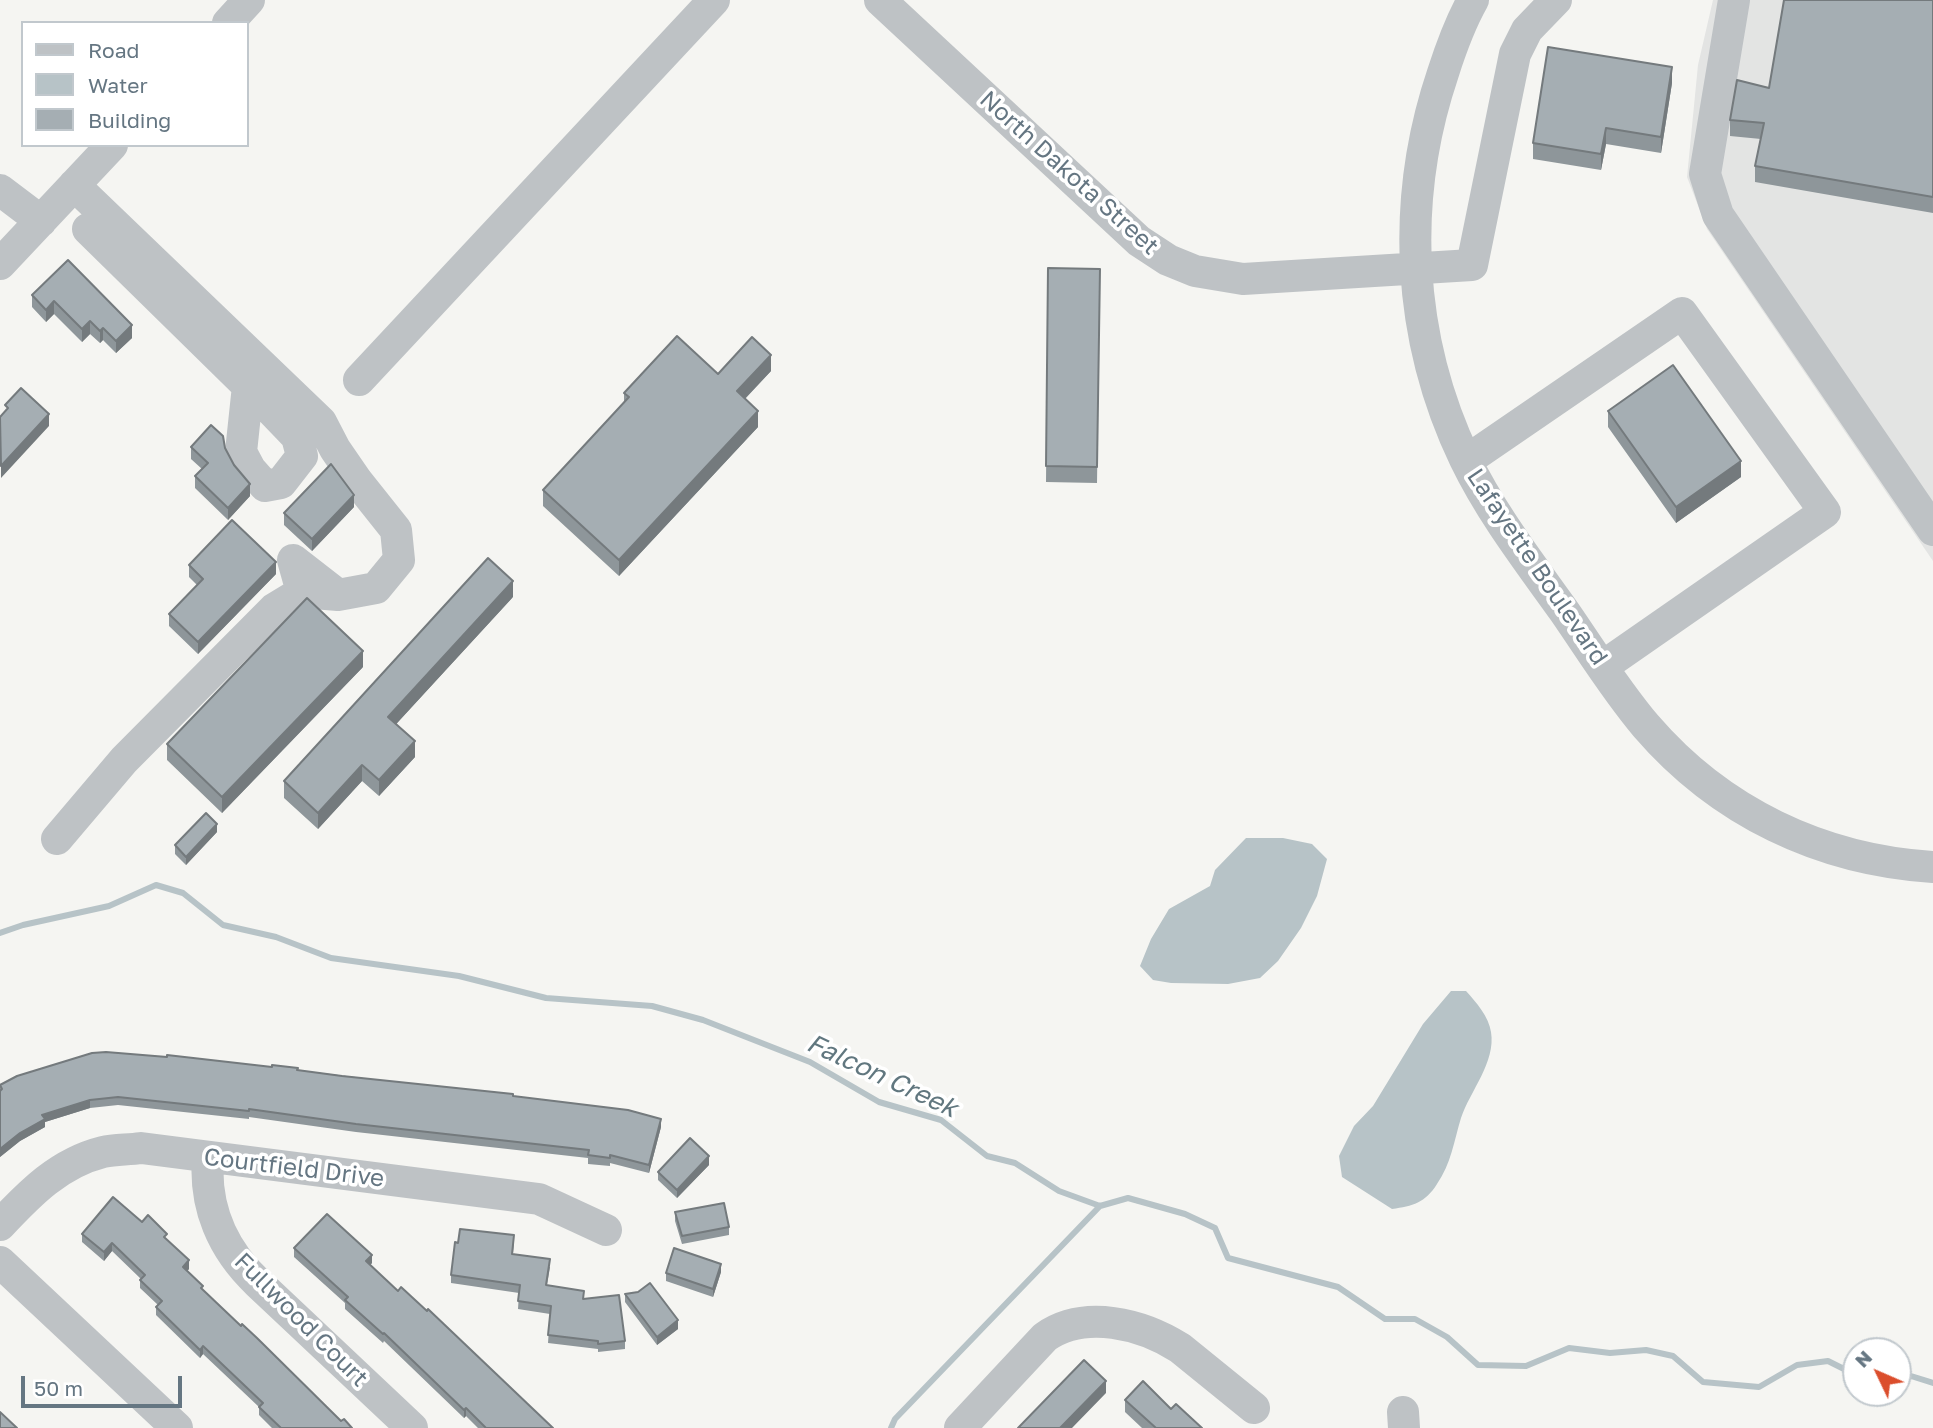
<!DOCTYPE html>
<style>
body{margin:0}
#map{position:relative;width:1933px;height:1428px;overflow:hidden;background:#f5f5f2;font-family:"Golos Text",sans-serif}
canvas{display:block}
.legend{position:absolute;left:21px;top:21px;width:228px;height:126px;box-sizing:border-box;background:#fff;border:2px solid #c1c8cd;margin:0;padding:9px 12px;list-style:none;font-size:21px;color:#657682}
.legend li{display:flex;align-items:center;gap:14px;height:35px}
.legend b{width:35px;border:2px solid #c1c8cd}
.north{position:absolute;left:1842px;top:1337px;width:70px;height:70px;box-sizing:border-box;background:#fff;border:2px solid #c1c8cd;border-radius:50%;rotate:314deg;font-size:19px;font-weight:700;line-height:28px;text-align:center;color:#657682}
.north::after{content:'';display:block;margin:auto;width:24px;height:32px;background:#db4e2c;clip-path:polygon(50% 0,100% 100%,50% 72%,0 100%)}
.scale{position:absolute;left:21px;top:1376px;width:161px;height:32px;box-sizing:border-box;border:4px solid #657682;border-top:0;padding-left:9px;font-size:21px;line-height:24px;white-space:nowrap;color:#657682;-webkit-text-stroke:5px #fff;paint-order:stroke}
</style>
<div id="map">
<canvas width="1933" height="1428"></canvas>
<ul class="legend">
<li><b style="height:9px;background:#bec2c5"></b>Road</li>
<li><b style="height:19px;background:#b7c3c7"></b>Water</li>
<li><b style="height:19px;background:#a5aeb3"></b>Building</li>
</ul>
<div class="north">N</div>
<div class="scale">50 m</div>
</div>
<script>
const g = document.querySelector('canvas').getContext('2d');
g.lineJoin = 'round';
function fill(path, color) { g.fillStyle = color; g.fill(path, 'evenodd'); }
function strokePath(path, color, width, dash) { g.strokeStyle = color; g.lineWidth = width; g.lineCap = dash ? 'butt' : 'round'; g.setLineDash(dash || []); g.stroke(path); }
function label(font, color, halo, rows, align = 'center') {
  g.font = font + ' "Golos Text",sans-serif'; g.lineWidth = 7; g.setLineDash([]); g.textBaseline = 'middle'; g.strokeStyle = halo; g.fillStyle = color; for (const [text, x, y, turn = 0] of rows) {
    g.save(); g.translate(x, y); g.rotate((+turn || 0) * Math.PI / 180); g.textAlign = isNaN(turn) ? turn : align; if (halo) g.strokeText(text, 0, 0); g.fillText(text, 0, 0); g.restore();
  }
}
fill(new Path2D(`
 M1713 0H1933V561L1707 229 1687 177 1698 65Z`), '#e3e4e3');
fill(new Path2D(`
 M1246 838H1283L1312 844 1327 859 1317 896 1301 928 1278 961 1260 978 1228 984 1171 983 1153 980 1140 966 1151 939 1169 909 1210 886 1215 870Z
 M1451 991H1466C1476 1002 1489 1017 1491 1032 1496 1062 1470 1091 1461 1118 1454 1141 1451 1164 1437 1184 1425 1203 1413 1206 1392 1209L1342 1177 1339 1156 1354 1126 1373 1106 1423 1024Z`), '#b7c3c7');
strokePath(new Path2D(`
 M0 933 23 925 109 906 156 885 183 893 223 925 276 937 331 958 459 976 546 998 652 1006 703 1020 810 1062 879 1102 941 1120 987 1156 1015 1163 1059 1191 1100 1206 1128 1198 1185 1214 1215 1228 1228 1258 1338 1287 1385 1319H1415L1447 1337 1478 1365 1526 1366 1569 1348 1610 1353 1646 1350 1673 1356 1703 1382 1759 1387 1797 1365 1828 1361 1856 1375
 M1898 1379 1911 1376 1933 1383
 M891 1428 895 1419 1100 1206`), '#b7c3c7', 6);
strokePath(new Path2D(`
 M880 0 1139 241 1168 260 1195 271 1243 279 1472 265 1515 54 1527 30 1556 0
 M1473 0C1460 23 1451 48 1443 73 1400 200 1407 338 1465 459 1491 513 1529 562 1564 611 1591 650 1616 691 1646 726 1720 812 1821 860 1933 867
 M1734 0 1705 174 1718 215 1933 530
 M228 23 249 0
 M0 190 41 221
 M88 229 248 386 241 452 250 469 265 486 281 483 302 456 297 437 248 386
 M0 264 112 145
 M359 380 714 0
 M1466 461 1682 313 1825 512 1602 667
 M302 592 293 560 338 595
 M57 839 124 760 274 609 302 592 338 595 376 588 399 560 396 530 357 481 335 449 321 422 74 185
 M208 1157C204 1206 222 1249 258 1283L412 1428
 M0 1225C30 1193 59 1163 103 1152 115 1149 128 1150 141 1148L539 1199 606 1230
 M0 1262 177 1428
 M1403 1412 1404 1428
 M960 1428 1045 1337C1085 1309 1142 1324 1180 1348L1254 1408`), '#bec2c5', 32);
fill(new Path2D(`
 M1933 0V213L1755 182V166L1761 139 1730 136V120L1769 88Z
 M1672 83 1661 153 1606 144 1601 170 1533 159V143Z
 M68 260 132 338 116 353 103 340 100 343 90 334 82 342 54 314 46 322 32 307V295Z
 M1048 268 1100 269 1097 483 1046 482Z
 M771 371 745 399 758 427 619 576 543 506V490L624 403V393L718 374Z
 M1608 411 1741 477 1676 523 1608 427Z
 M191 447 250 496 228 520 195 488V476L202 469 191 459Z
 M354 507 312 551 284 525V513Z
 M189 565 276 574 198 654 169 626V614L197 585 189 577Z
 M513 597 396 724 415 757 379 796 362 781 318 829 284 798V781Z
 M363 667 222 813 167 760V744Z
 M217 832 186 865 175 854V845Z
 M297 1070 513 1096 661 1127 649 1173 610 1163V1166L588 1164V1158L356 1132 249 1117V1119L118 1105 90 1108 45 1122V1127L20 1141 0 1157V1085Z
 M709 1165 677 1198 658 1180V1172Z
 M675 1212 729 1227V1235L682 1244 675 1221Z
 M82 1234 167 1240 189 1269 187 1271 203 1290 341 1421 352 1428H272L259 1415V1407L203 1354 200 1358 156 1315V1307L158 1305 140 1288V1280L141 1279 112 1251 104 1261 82 1242Z
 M458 1243H514L513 1254 550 1267 547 1285 584 1299 625 1341V1349L598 1352V1349L548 1343 550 1314 518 1309 519 1293 451 1283V1275Z
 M294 1248 372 1263 370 1265 398 1291 553 1428H478L466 1416 464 1418 384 1341 383 1343 345 1309V1303L294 1257Z
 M721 1272 713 1297 666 1281V1273Z
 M625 1294 678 1329 657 1345 625 1302Z
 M1125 1400 1171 1409 1202 1428H1142L1125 1412Z`), '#8e969a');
fill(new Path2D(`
 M1672 67V83L1661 153V137Z
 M1606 128V144L1601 170V154Z
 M54 301V314L46 322V310Z
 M90 321V334L82 342V329Z
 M132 325V338L116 353V341Z
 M103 328V340L100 343V331Z
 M771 355V371L737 407V391Z
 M758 411V427L619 576V560Z
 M49 414V426L1 478V466Z
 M1741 461V477L1676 523V507Z
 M250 484V496L228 520V508Z
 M354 495V507L312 551V539Z
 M276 562V574L198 654V642Z
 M513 581V597L388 733V717Z
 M363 651V667L222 813V797Z
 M415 741V757L379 796V780Z
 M362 765V781L318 829V813Z
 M217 824V832L186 865V857Z
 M90 1100V1108L45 1122V1127L20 1141 0 1157V1149L42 1115Z
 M661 1119V1127L649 1173V1165Z
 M709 1156V1165L677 1198V1190Z
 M112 1243V1251L104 1261V1252Z
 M372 1255V1263L366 1269V1261Z
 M189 1260V1269L183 1275V1267Z
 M721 1264V1272L713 1297V1289Z
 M678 1320V1329L657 1345V1337Z
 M203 1346V1354L200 1358V1350Z
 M1106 1381V1393L1072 1428H1060Z
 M466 1408V1416L464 1418V1410Z`), '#747a7d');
const building = new Path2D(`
 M1784 0H1933V197L1755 166 1764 123 1730 120 1737 80 1769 88Z
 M1548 47 1672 67 1661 137 1606 128 1601 154 1533 143Z
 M68 260 132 325 116 341 103 328 100 331 90 321 82 329 54 301 46 310 32 295Z
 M1048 268 1100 269 1097 467 1046 466Z
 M677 336 718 374 752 337 771 355 737 391 758 411 619 560 543 490 629 397 624 393Z
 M1673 365 1741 461 1676 507 1608 411Z
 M21 388 49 414 1 466 0 417 8 408 5 405Z
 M211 425 223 436 225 448 234 465 250 484 228 508 195 476 208 463 191 447Z
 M331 464 354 495 312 539 284 513Z
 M232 520 276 562 198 642 169 614 203 579 189 565Z
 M488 558 513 581 388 717 415 741 379 780 362 765 318 813 284 781Z
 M307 598 363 651 222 797 167 744Z
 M206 813 217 824 186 857 175 845Z
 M106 1052 167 1057V1055L272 1067V1065L298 1068 297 1070 342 1076 513 1094V1096L628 1110 661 1119 649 1165 610 1155V1158L588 1155 589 1150 356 1124 249 1109V1111L118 1097 90 1100 42 1115 45 1119 20 1133 0 1149V1091L2 1089 0 1085 17 1076 92 1053Z
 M690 1138 709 1156 677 1190 658 1172Z
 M113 1197 142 1222 148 1215 167 1234 164 1237 189 1260 183 1267 203 1286 201 1288 241 1326 242 1324 257 1338 341 1421 344 1419 352 1428H281L259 1407 263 1403 203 1346 200 1350 156 1307 162 1301 140 1280 145 1275 112 1243 104 1252 82 1234Z
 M724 1203 729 1227 682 1236 675 1212Z
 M327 1214 372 1255 366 1261 398 1291 401 1287 427 1311 428 1309 553 1428H486L466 1408 464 1410 384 1333 383 1334 345 1300 348 1297 294 1248Z
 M460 1229 514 1235 512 1254 550 1259 546 1285 584 1291 583 1299 619 1295 625 1341 598 1344V1341L548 1335 551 1306 518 1301 520 1285 451 1275 455 1242 458 1243Z
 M674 1248 721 1264 713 1289 666 1273Z
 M650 1283 678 1320 657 1337 625 1294 638 1292Z
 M1084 1360 1106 1381 1060 1428H1018Z
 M1143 1381 1171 1409 1176 1404 1202 1428H1156L1125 1400Z
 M0 1412 17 1428H0Z`);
fill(building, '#a5aeb3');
strokePath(building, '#747a7d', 2);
label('24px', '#657682', '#fff', [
 ["North Dakota Street",1069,173,42],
 ["Lafayette Boulevard",1537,567,56],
 ["Courtfield Drive",294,1168,7],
 ["Fullwood Court",301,1320,45]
]);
label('italic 26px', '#61777f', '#fff', [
 ["Falcon Creek",882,1076,25]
]);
</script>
